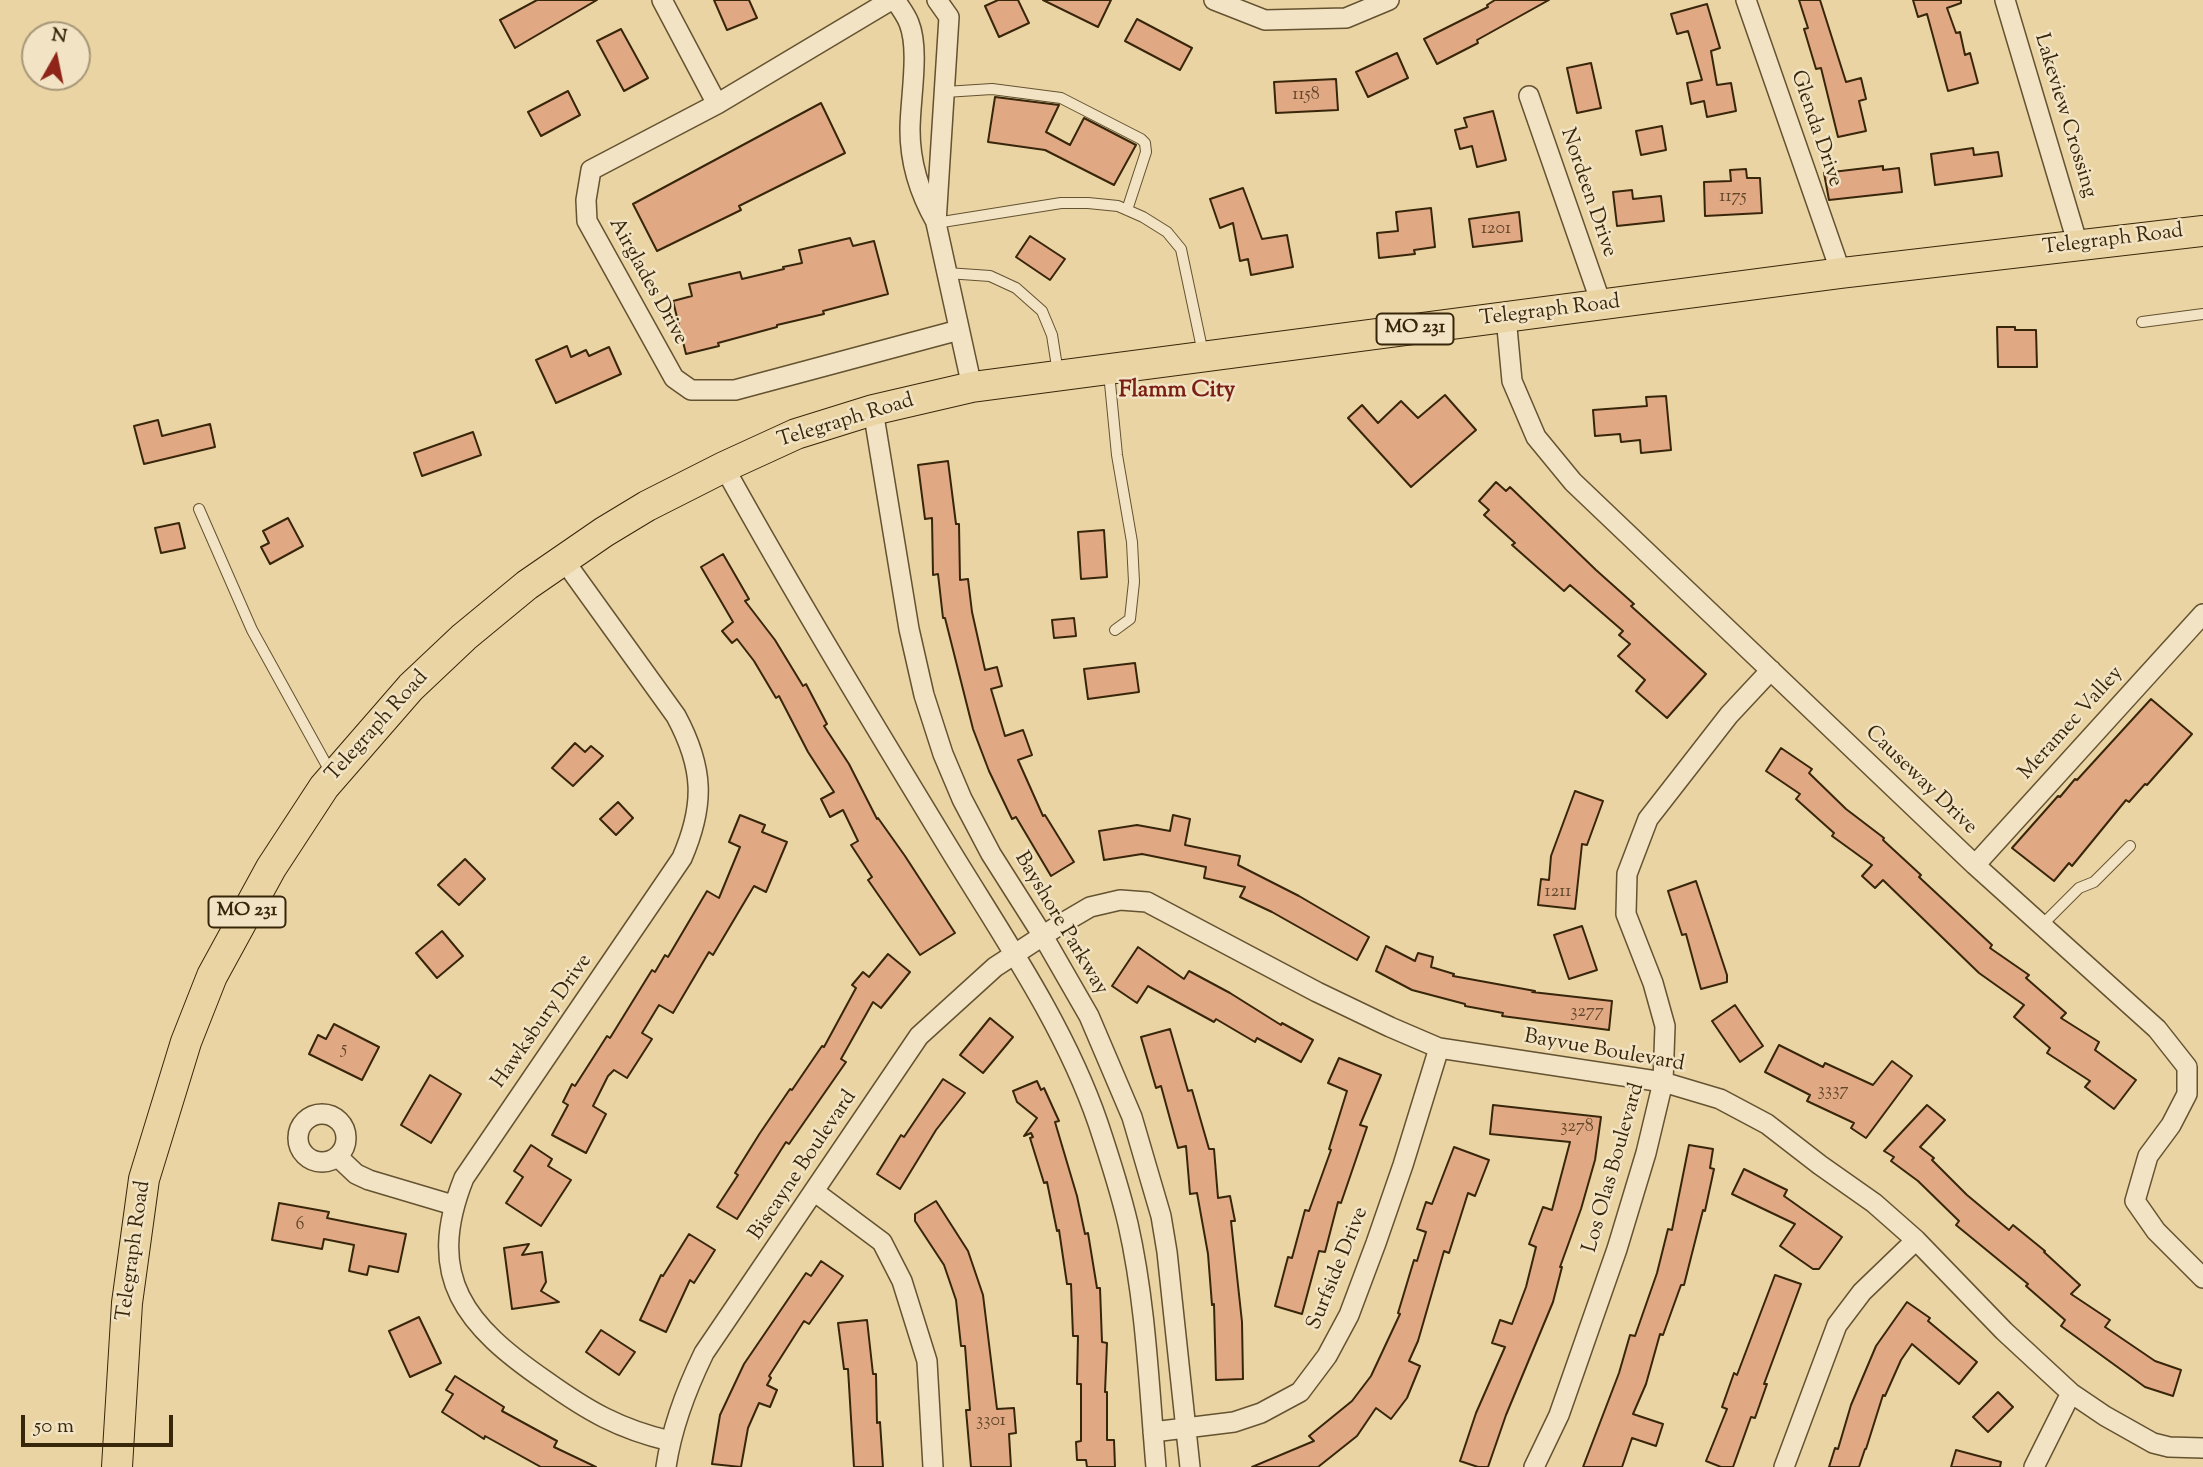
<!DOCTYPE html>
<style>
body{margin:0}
#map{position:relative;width:2203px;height:1467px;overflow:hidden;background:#ead4a3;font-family:"Sorts Mill Goudy",serif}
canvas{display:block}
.north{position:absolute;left:21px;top:21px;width:70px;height:70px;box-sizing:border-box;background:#f1e3c3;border:2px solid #a79779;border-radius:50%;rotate:9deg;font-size:19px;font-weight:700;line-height:28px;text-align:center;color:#38260b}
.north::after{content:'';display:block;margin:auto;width:24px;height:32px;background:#8f2418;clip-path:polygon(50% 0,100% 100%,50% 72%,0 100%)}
.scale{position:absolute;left:21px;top:1415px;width:152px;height:32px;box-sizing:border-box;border:4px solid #38260b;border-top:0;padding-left:9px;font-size:21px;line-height:24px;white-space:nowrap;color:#38260b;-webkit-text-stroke:5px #f1e3c3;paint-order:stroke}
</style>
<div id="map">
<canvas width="2203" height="1467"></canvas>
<div class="north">N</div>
<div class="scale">50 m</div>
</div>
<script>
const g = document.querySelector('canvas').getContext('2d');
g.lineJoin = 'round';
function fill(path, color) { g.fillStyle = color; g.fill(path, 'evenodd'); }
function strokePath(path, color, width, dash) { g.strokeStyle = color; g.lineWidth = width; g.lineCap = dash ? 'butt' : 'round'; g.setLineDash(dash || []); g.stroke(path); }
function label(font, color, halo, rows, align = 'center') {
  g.font = font + ' "Sorts Mill Goudy",serif'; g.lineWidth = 5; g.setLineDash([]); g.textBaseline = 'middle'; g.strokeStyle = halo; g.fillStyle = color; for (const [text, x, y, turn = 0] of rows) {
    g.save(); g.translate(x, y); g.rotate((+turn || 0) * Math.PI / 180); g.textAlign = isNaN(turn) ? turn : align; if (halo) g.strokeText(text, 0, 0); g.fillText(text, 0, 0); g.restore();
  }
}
const building = new Path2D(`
 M537 0H597L515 48 500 20Z
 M714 0H749L757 18 727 30Z
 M998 0H1018L1029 23 999 37 985 6Z
 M1043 0H1111L1098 27Z
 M1495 0H1549L1477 40 1478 43 1437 64 1424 39 1488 7 1487 5Z
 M1799 0H1820L1846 82 1861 78 1866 99 1859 101 1866 131 1838 137 1821 68 1816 69 1804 29 1808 28Z
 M1913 0H1961V3L1947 8 1956 33 1960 32 1965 55 1970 53 1978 83 1948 91 1927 14 1918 17Z
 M1707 4 1720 48 1711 51 1717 85 1731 83 1736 111 1707 117 1704 101 1691 104 1687 83 1702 80 1688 31 1677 34 1671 14Z
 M1137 19 1192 48 1180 70 1125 41Z
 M621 29 648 78 624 91 597 41Z
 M1397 53 1408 78 1368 97 1356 72Z
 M1591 63 1601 108 1577 113 1567 68Z
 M1336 79 1338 110 1276 113 1274 82Z
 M568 91 580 115 541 136 528 112Z
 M995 97 1059 105 1046 132 1070 145 1084 118 1136 145 1114 185 1045 150 988 142Z
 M821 103 845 153 739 206 741 210 657 251 633 204Z
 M1493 111 1506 160 1477 167 1472 146 1460 149 1455 130 1467 127 1464 118Z
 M1662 126 1666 150 1641 155 1636 131Z
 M1973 148 1974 155 1998 152 2002 176 1935 185 1931 154Z
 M1883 166V170L1899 168 1902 192 1829 200 1824 173Z
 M1746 169 1747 178H1760L1762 213 1705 216 1704 182 1731 181 1730 170Z
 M1243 188 1262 239 1287 235 1293 267 1251 275 1248 259 1240 261 1233 223 1220 228 1210 199Z
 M1632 190 1633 199 1661 196 1664 221 1617 226 1613 192Z
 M1431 208 1435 247 1414 250 1415 254 1379 258 1377 233 1398 231 1396 212Z
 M1519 212 1522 241 1473 247 1469 219Z
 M1030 236 1065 259 1050 280 1016 257Z
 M850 238 853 246 874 241 888 294 823 311 824 314 777 325V327L718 343 719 346 686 354 673 301 692 296 689 284 740 272 742 279 784 269 783 267 802 263 799 250Z
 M1997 327H2015V330H2036L2037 367H1998Z
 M567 346 571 357 586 350 589 356 609 347 621 374 556 403 536 360Z
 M1445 395 1476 430 1411 487 1348 418 1362 405 1378 423 1401 401 1418 418Z
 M1666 396 1671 450 1641 453 1640 440 1621 442 1620 434 1595 436 1593 410 1647 406 1646 397Z
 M158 420 162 436 210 424 215 447 144 464 134 426Z
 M473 432 481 455 422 476 414 453Z
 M948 461 956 524H959L960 580 968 579 972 612 985 670 997 667 1002 686 991 689 1005 736 1023 730 1032 755 1018 760 1043 816 1045 815 1074 862 1051 876 1016 817 1012 819 989 771 973 729 945 618H943L938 574 933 575 932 518 925 519 918 465Z
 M1496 482 1506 491 1510 487 1596 570 1634 604 1631 606 1706 674 1667 718 1636 691 1645 680 1618 656 1630 644 1619 635 1623 631 1570 585 1564 591 1512 545 1515 543 1484 515 1489 510 1479 501Z
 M288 518 303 546 270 564 261 547 269 543 263 531Z
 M179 523 185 548 161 553 155 528Z
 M1104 530 1107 577 1081 579 1078 532Z
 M723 554 749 599 745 601 775 640 803 686 806 684 827 724 824 726 849 764 877 819 878 818 905 856 955 933 920 955 868 880 872 877 851 845 858 841 843 810 830 817 821 799 834 792 808 752 779 696 776 698 754 661 737 639 732 643 722 631 733 622 701 567Z
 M1074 618 1076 636 1054 638 1052 620Z
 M1135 663 1139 692 1088 699 1084 669Z
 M2151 699 2192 734 2147 785 2145 784 2129 802 2126 800 2072 866 2069 863 2054 881 2012 848 2058 796 2060 797 2075 779 2077 780Z
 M575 743 585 752 591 746 603 756 573 786 552 768Z
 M1781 748 1812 769 1809 773 1846 809 1884 838 1883 840 1921 875 1919 877 1992 945 1990 948 2029 975 2026 978 2066 1013 2061 1018 2099 1042 2095 1050 2136 1080 2114 1109 2085 1087 2090 1081 2047 1053 2050 1048 2014 1017 2024 1005 1979 973 1883 880 1875 888 1862 876 1872 865 1832 836 1834 833 1796 799 1800 794 1766 771Z
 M1575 791 1603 801 1587 845 1582 844 1575 909 1538 905 1541 879 1549 880 1551 856Z
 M618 802 633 818 616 835 600 819Z
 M740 815 765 825 762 832 787 842 766 892 754 886 713 955 709 952 673 1013 659 1005 642 1033 652 1039 627 1078 614 1070 608 1076 593 1106 606 1114 586 1153 552 1135 568 1105 563 1102 572 1084 575 1086 607 1036 610 1038 652 970 655 972 665 955 668 957 707 891 719 898 740 847 729 842Z
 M1173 815 1190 819 1185 845 1240 856 1238 865 1299 896 1369 937 1357 960 1272 912 1240 897 1245 887 1204 878 1206 867 1142 854 1104 860 1099 831 1137 825 1170 831Z
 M465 859 485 879 459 905 438 885Z
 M1696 881 1727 975V982L1701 989 1686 934 1682 935 1668 891Z
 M1582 926 1597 970 1569 979 1554 935Z
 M442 931 463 956 437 978 416 953Z
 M1386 946 1415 961 1418 953 1433 957 1431 967 1454 974 1453 976 1535 991 1532 992 1612 1001 1609 1030 1502 1016 1503 1013 1465 1006V1004L1412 990 1376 971Z
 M1138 947 1184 979 1189 971 1230 993 1281 1025 1282 1023 1313 1040 1301 1062 1257 1038 1255 1042 1216 1019 1214 1022 1148 986 1137 1003 1112 986Z
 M888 954 910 972 881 1008 873 1002 841 1059 846 1062 789 1144 786 1142 737 1219 717 1207 738 1175 735 1173 760 1133 790 1089 792 1090 822 1046 824 1047 856 988 852 985 863 972 869 977Z
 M1735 1005 1763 1046 1740 1062 1712 1021Z
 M990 1018 1013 1037 983 1073 960 1055Z
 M334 1024 379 1047 362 1080 309 1054 318 1035 326 1039Z
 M1170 1029 1188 1091 1192 1090 1209 1149H1214L1218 1198 1230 1196 1235 1221H1231L1242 1322 1243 1379 1216 1380 1214 1304 1212 1305 1208 1254 1197 1193 1190 1194 1186 1146 1178 1148 1161 1086 1156 1088 1141 1037Z
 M1779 1045 1823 1067 1825 1063 1873 1085 1892 1061 1912 1076 1866 1138 1851 1128 1854 1123 1807 1101 1810 1095 1765 1072Z
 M1339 1058 1381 1075 1360 1125 1367 1127 1341 1203 1338 1202 1325 1252 1319 1251 1302 1314 1275 1306 1288 1257 1292 1258 1305 1210 1309 1211 1331 1150 1329 1149 1347 1091 1328 1083Z
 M430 1075 461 1094 431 1143 401 1125Z
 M943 1079 965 1093 936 1130 900 1189 877 1174 901 1135 904 1137Z
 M1037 1081 1041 1090 1044 1088 1059 1121 1055 1122 1077 1196 1085 1234 1088 1233 1097 1288H1100L1102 1342 1107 1343 1105 1392H1107V1440H1114L1115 1467H1087L1086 1460H1077L1076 1442 1081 1441V1384H1077L1078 1336H1073L1071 1284H1067L1059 1230 1057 1231 1047 1182 1044 1183 1030 1138 1033 1137 1031 1133 1024 1136 1037 1118 1017 1102 1013 1091Z
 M1493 1105 1601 1117 1595 1160 1581 1209 1560 1267H1562L1553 1302 1506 1415 1488 1467H1478L1460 1461 1476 1413 1505 1347 1492 1343 1500 1320 1512 1324 1526 1287 1536 1247 1529 1244 1543 1207 1552 1210 1570 1142 1490 1134Z
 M1927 1105 1945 1120 1920 1147 1934 1158 1932 1160 1967 1195 2009 1230 2013 1225 2045 1251 2044 1252 2080 1285 2071 1294 2110 1320 2105 1327 2155 1361 2181 1370 2173 1396 2145 1387 2061 1326 2065 1320 2026 1286 2028 1284 1956 1225 1959 1221 1918 1181 1891 1161 1894 1157 1884 1151Z
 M531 1145 552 1159 548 1166 571 1180 541 1226 506 1203 523 1177 514 1171Z
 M1689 1145 1713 1149 1710 1168 1714 1169 1705 1211 1703 1210 1684 1285H1681L1663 1335 1660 1334 1646 1384 1633 1414 1663 1424 1656 1446 1632 1438 1622 1467H1583L1619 1373 1630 1335 1635 1336 1657 1273 1668 1229 1672 1230Z
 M1454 1147 1489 1160 1475 1196 1468 1193 1449 1253 1444 1251 1418 1341 1409 1361 1420 1366 1407 1398 1391 1419 1376 1408 1357 1436 1318 1467H1252L1314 1441 1309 1436 1352 1401 1371 1376 1400 1314 1398 1313 1414 1260 1417 1261 1426 1232 1417 1229 1426 1202 1432 1204Z
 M1744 1169 1787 1190 1784 1196 1842 1237 1819 1269H1813L1780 1246 1795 1224 1732 1194Z
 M936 1201 968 1251 983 1295 997 1409 1014 1408 1016 1433 1009 1434 1011 1467H971L966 1410H970L965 1346H961L956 1300 944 1265 915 1221V1214Z
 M279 1203 329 1212 327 1218 406 1234 398 1272 369 1266 367 1275 349 1271 354 1245 324 1239 322 1249 272 1240Z
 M689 1234 715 1250 694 1283 690 1280 666 1332 640 1320 661 1275 663 1276Z
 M529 1244 522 1255 542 1252 546 1282 541 1291 559 1302 512 1309 504 1248Z
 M821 1261 843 1276 809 1324 804 1321 769 1376 771 1378 767 1385 777 1390 770 1407 759 1403 748 1428 741 1467 712 1464 720 1415 744 1364 806 1273 811 1276Z
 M1775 1275 1801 1284 1764 1384H1767L1755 1418 1751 1417 1733 1467H1721L1706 1461 1727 1409 1722 1407 1734 1373 1737 1375Z
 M1907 1302 1930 1318 1928 1321 1977 1362 1959 1384 1912 1344 1901 1360 1885 1396 1883 1395 1866 1449H1865L1859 1467H1829L1835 1448 1838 1449 1851 1405 1876 1346Z
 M419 1317 441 1363 410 1377 389 1331Z
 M867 1320 873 1374H876L877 1423 880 1422 883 1467H854L848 1369H844L838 1323Z
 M601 1330 635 1352 619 1375 586 1352Z
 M455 1376 504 1407 502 1411 557 1441 554 1447 596 1467H541L485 1436 484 1439 442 1412 453 1394 446 1390Z
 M1998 1392 2013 1407 1988 1432 1973 1417Z
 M1956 1450 2001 1462 2000 1467H1951Z`);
fill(building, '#e1a884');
strokePath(building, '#38260b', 2);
const service = new Path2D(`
 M945 92 992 89 1061 98 1141 139 1145 143 1146 152 1127 210
 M936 223 1061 203H1088L1118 206 1143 217 1167 232 1181 249 1203 353
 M947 273 990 276 1016 288 1042 311 1052 335 1058 373
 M2142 322 2203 314
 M1109 373 1117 455 1132 542 1134 582 1130 619 1115 630
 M199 509 252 630 331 773
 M2042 925 2079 888 2094 882 2130 846`);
const minor = new Path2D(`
 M662 0 717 104
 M891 0 717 104 591 170 586 200 587 221 674 378 691 390H735L959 330
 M895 0C900 7 906 15 909 23 920 50 910 99 910 130 910 163 920 194 936 222
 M937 0 949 17 936 223 972 387
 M1214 0 1265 20 1346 18 1389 0
 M1746 0 1841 273
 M2005 0 2078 245
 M1529 96 1602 306
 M1506 317 1512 381 1536 437 1573 482 1975 865 2157 1029 2187 1067V1094L2171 1125 2148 1156 2135 1201 2156 1231 2203 1278
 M873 410 909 629 924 695 943 754 962 799 991 854 1043 936 1089 1016 1132 1117 1161 1216 1167 1252 1190 1467
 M724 467C795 595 871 720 947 845 1001 934 1064 1024 1098 1123 1109 1156 1120 1190 1128 1224 1146 1303 1149 1387 1156 1467
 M563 559 676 716C704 768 705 805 682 858L464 1178C424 1278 466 1326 546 1381 588 1411 619 1429 670 1441
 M1975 865 2203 614
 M298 1138a24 24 0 1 1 48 0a24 24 0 1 1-48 0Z
 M338 1157 356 1174 369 1180 453 1205
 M815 1192 882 1242 902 1281 927 1361 933 1467
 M1153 1432 1234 1422 1261 1413 1300 1392 1327 1356 1349 1315 1376 1243 1403 1165 1439 1048
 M666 1467C672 1426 686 1390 704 1353L919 1036 995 967 1061 924 1090 907 1120 900 1147 902 1317 992 1390 1027 1439 1048 1663 1082 1720 1099 1767 1124 1820 1165 1874 1203 1916 1240 2004 1331 2071 1393 2105 1416 2153 1443 2169 1447 2203 1448
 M1534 1467 1559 1415 1617 1249 1646 1153 1663 1082 1665 1026 1653 983 1626 914 1627 874 1648 819 1729 715 1771 670
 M1784 1467 1837 1325 1862 1292 1916 1240
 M2034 1467 2071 1393`);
const primary = new Path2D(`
 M117 1467 127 1303 144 1179 186 1042 212 976 271 868 324 787 411 687 464 637 527 585 604 532 647 506 724 467 796 434 873 410 972 387 1841 273 2203 231`);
strokePath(service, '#645231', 12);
strokePath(minor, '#645231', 22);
strokePath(primary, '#38260b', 32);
strokePath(service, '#f1e3c3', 10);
strokePath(minor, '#f1e3c3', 19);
strokePath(primary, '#ead4a3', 30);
label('18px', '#624629', null, [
 ["1158",1306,96],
 ["1175",1733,198],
 ["1201",1496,230],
 ["1211",1558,893],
 ["3277",1587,1013],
 ["5",344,1050],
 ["3337",1833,1092],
 ["3278",1577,1128],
 ["6",300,1226],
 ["3301",991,1422]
]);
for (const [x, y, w] of [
 [1415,329,77],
 [247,912,77]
]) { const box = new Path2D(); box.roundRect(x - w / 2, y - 15.5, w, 31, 5); g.fillStyle = '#f1e3c3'; g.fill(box); strokePath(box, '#38260b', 2); }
label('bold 19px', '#38260b', null, [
 ["MO 231",1415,329],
 ["MO 231",247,912]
]);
label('21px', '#38260b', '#f1e3c3', [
 ["Lakeview Crossing",2064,116,73],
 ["Glenda Drive",1815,129,71],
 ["Nordeen Drive",1587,193,71],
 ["Telegraph Road",2113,241,-7],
 ["Airglades Drive",647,282,61],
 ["Telegraph Road",1550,312,-7],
 ["Telegraph Road",846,422,-17],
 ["Meramec Valley",2072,724,-48],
 ["Telegraph Road",378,727,-48],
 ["Causeway Drive",1920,781,44],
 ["Bayshore Parkway",1060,924,59],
 ["Hawksbury Drive",543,1022,-55],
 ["Bayvue Boulevard",1604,1052,10],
 ["Biscayne Boulevard",804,1166,-56],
 ["Los Olas Boulevard",1615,1168,-74],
 ["Telegraph Road",135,1251,-82],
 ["Surfside Drive",1339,1269,-68]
]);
label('bold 23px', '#7a1f14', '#f1e3c3', [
 ["Flamm City",1177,392]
]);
</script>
